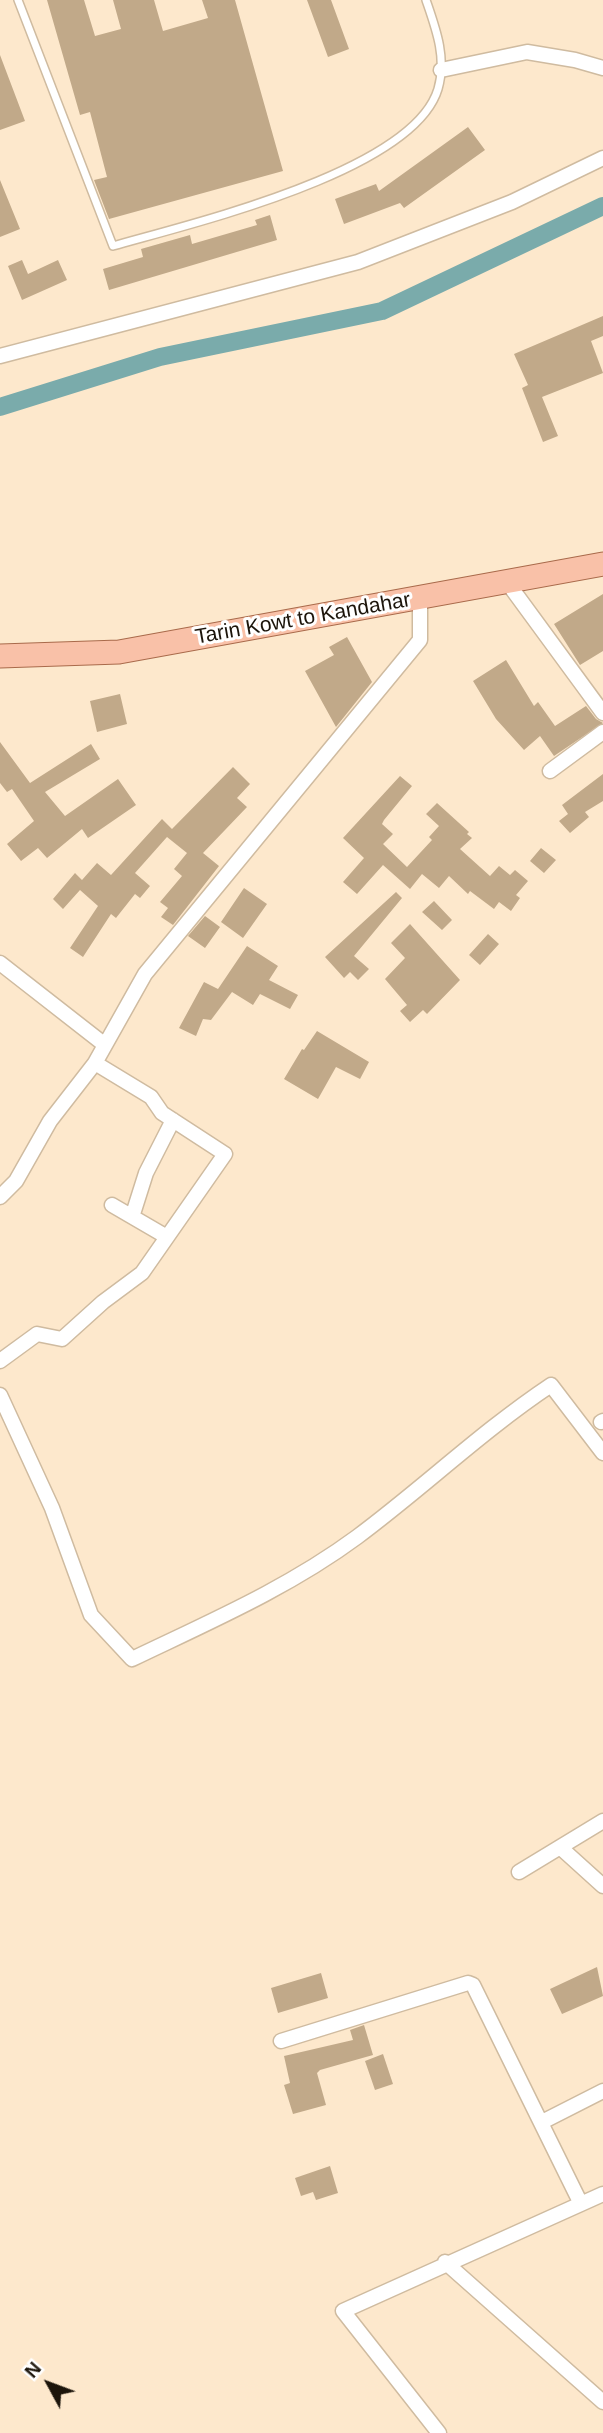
<!DOCTYPE html>
<style>
body{margin:0}
#map{position:relative;width:603px;height:2433px;overflow:hidden;background:#fde8cc;font-family:Arial,sans-serif}
canvas{display:block}
.north{position:absolute;left:14px;top:2349px;width:70px;height:70px;-webkit-text-stroke:5px #fff;paint-order:stroke;rotate:311deg;font-size:19px;font-weight:700;line-height:28px;text-align:center;color:#1c150b}
.north::after{content:'';display:block;margin:auto;width:24px;height:32px;background:#1c150b;clip-path:polygon(50% 0,100% 100%,50% 72%,0 100%)}
</style>
<div id="map">
<canvas width="603" height="2433"></canvas>
<div class="north">N</div>
</div>
<script>
const g = document.querySelector('canvas').getContext('2d');
g.lineJoin = 'round';
function strokePath(path, color, width, dash) { g.strokeStyle = color; g.lineWidth = width; g.lineCap = dash ? 'butt' : 'round'; g.setLineDash(dash || []); g.stroke(path); }
function fill(path, color) { g.fillStyle = color; g.fill(path, 'evenodd'); }
function label(font, color, halo, rows, align = 'center') {
  g.font = font + ' Arial,sans-serif'; g.lineWidth = 6; g.setLineDash([]); g.textBaseline = 'middle'; g.strokeStyle = halo; g.fillStyle = color; for (const [text, x, y, turn = 0] of rows) {
    g.save(); g.translate(x, y); g.rotate((+turn || 0) * Math.PI / 180); g.textAlign = isNaN(turn) ? turn : align; if (halo) g.strokeText(text, 0, 0); g.fillText(text, 0, 0); g.restore();
  }
}
strokePath(new Path2D(`
 M0 407 160 357 382 311 603 206`), '#7aabab', 18);
fill(new Path2D(`
 M47 0H84L95 36 121 29 113 0H154L163 31 208 18 202 0H235L283 171 109 219 94 180 107 177 90 112 80 115Z
 M307 0H331L349 49 328 57Z
 M0 55 25 121 0 130Z
 M468 127 485 150 404 208 400 203 344 224 335 199 376 184 379 191Z
 M0 180 20 229 0 237Z
 M270 215 277 240 109 290 103 269 143 257 141 249 190 235 192 244 257 225 255 220Z
 M22 260 28 274 58 260 67 280 22 300 8 266Z
 M603 316V336L591 341 603 373 542 397 558 436 543 442 522 388 528 385 514 354Z
 M603 594V651L580 665 554 624Z
 M347 637 372 682 336 727 305 671 334 655 329 647Z
 M506 660 534 706 538 702 555 726 586 706 596 719 603 723 554 756 540 736 524 750 496 719 473 681Z
 M120 694 127 724 97 732 90 701Z
 M0 742 30 783 91 744 100 759 45 792 65 816 118 779 136 805 88 838 82 829 47 858 38 848 21 861 7 844 34 821 12 789 7 792 0 783Z
 M233 767 250 784 237 798 247 807 203 853 219 866 173 925 161 917 168 908 160 902 182 876 174 869 187 853 167 837 135 873 150 886 140 898 135 894 116 918 111 914 83 957 70 948 98 906 80 890 63 909 53 899 75 873 82 880 97 863 111 875 162 819 172 829Z
 M603 774V801L585 812 589 817 570 833 559 821 568 814 562 805Z
 M400 776 412 786 384 820 382 824 393 834 383 844 407 867 432 840 429 837 439 826 426 814 437 803 469 832 467 834 472 838 460 849 490 876 499 866 510 875 515 870 528 881 516 895 520 898 511 911 499 902 494 909 470 891 468 894 449 876 439 888 422 874 410 889 383 865 357 894 343 882 364 858 343 838Z
 M541 848 556 860 544 873 530 861Z
 M244 888 267 904 243 938 221 922Z
 M396 892 402 898 354 956 369 969 358 980 350 972 344 978 325 957Z
 M434 901 452 920 442 930 422 912Z
 M205 916 220 927 205 948 188 936Z
 M410 924 460 980 427 1014 423 1010 410 1022 400 1011 407 1005 385 979 405 958 391 943Z
 M488 934 499 944 480 965 469 955Z
 M247 946 278 966 269 980 298 995 290 1009 260 994 253 1005 232 992 211 1020 203 1019 196 1036 179 1028 204 982 218 989Z
 M317 1031 369 1062 360 1079 336 1067 318 1099 284 1079 302 1049 304 1050Z
 M597 1967 603 1996 562 2014 550 1989Z
 M321 1973 328 1998 278 2013 271 1988Z
 M364 2025 373 2055 320 2070 317 2073 326 2105 293 2114 284 2085 290 2083 284 2056 353 2040 350 2030Z
 M383 2054 393 2084 375 2090 365 2061Z
 M330 2166 338 2193 316 2200 313 2192 301 2196 295 2178Z`), '#c1a989');
const lane = new Path2D(`
 M18 0 113 246C189 224 413 172 438 89 447 58 436 29 426 0`);
const street = new Path2D(`
 M441 70 527 52 575 60 603 68
 M0 356 358 262 512 202 603 158
 M507 582 603 713
 M550 771 603 732
 M0 963 105 1045
 M0 1197 16 1181 50 1121 95 1063 145 974 420 640V598
 M112 1205 167 1237
 M133 1214 146 1173 173 1120
 M0 1361 37 1334 62 1339 103 1302 142 1273 225 1154 162 1113 151 1097 95 1063
 M0 1395 52 1508 91 1615 132 1659C209 1622 288 1588 357 1537 423 1488 482 1431 551 1385L603 1453
 M601 1422 603 1421
 M561 1848 603 1886
 M519 1872 603 1821
 M281 2041 468 1983 473 1985 581 2204
 M542 2122 603 2091
 M445 2262 603 2402
 M439 2433 343 2311 603 2194`);
const primary = new Path2D(`
 M0 656 119 652 603 564`);
strokePath(lane, '#cfbba0', 10);
strokePath(street, '#cfbba0', 17);
strokePath(primary, '#a96a4b', 25);
strokePath(lane, '#fff', 7);
strokePath(street, '#fff', 14);
strokePath(primary, '#f9c1a8', 23);
label('21px', '#1c150b', '#fff', [
 ["Tarin Kowt to Kandahar",303,619,-10]
]);
</script>
